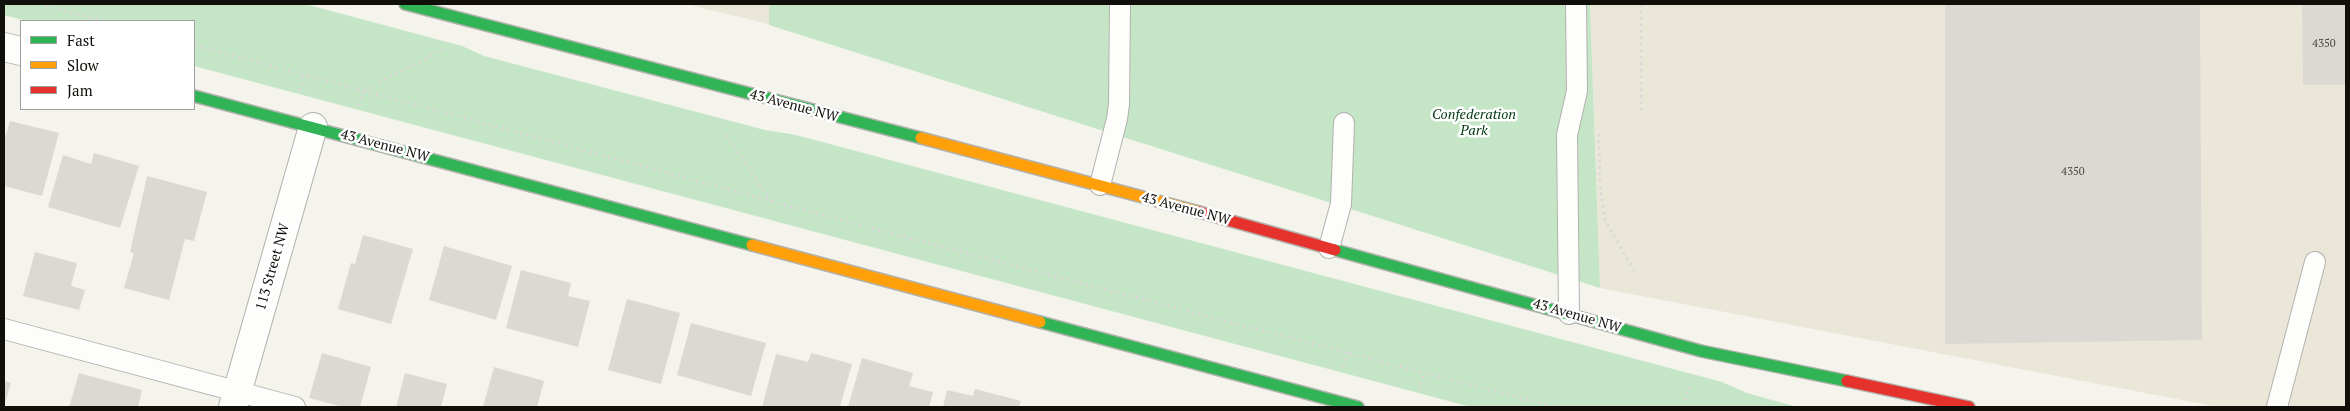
<!DOCTYPE html>
<style>
body{margin:0}
#map{position:relative;width:2350px;height:411px;overflow:hidden;background:#f4f3ec;font-family:"PT Serif",serif}
canvas{display:block}
.frame{position:absolute;inset:0;border:5px solid #100f0a;pointer-events:none}
.legend{position:absolute;left:20px;top:20px;width:175px;height:90px;box-sizing:border-box;background:#fff;border:1px solid #9f9f9d;margin:0;padding:6px 9px;list-style:none;font-size:15px;color:#100f0a}
.legend li{display:flex;align-items:center;gap:10px;height:25px}
.legend b{width:25px;border:1px solid #9f9f9d}
</style>
<div id="map">
<canvas width="2350" height="411"></canvas>
<div class="frame"></div>
<ul class="legend">
<li><b style="height:6px;background:#30b455"></b>Fast</li>
<li><b style="height:6px;background:#ff9f0a"></b>Slow</li>
<li><b style="height:6px;background:#e5322d"></b>Jam</li>
</ul>
</div>
<script>
const g = document.querySelector('canvas').getContext('2d');
g.lineJoin = 'round';
function fill(path, color) { g.fillStyle = color; g.fill(path, 'evenodd'); }
function strokePath(path, color, width, dash) { g.strokeStyle = color; g.lineWidth = width; g.lineCap = dash ? 'butt' : 'round'; g.setLineDash(dash || []); g.stroke(path); }
function label(font, color, halo, rows, align = 'center') {
  g.font = font + ' "PT Serif",serif'; g.lineWidth = 5; g.setLineDash([]); g.textBaseline = 'middle'; g.strokeStyle = halo; g.fillStyle = color; for (const [text, x, y, turn = 0] of rows) {
    g.save(); g.translate(x, y); g.rotate((+turn || 0) * Math.PI / 180); g.textAlign = isNaN(turn) ? turn : align; if (halo) g.strokeText(text, 0, 0); g.fillText(text, 0, 0); g.restore();
  }
}
fill(new Path2D(`
 M685 4H769V24Z
 M1590 4H2346V407H2218L1600 288Z`), '#eae7d9');
fill(new Path2D(`
 M4 4H305L462 46 484 56 765 130 796 135 1722 382 1747 393 1797 407H1471L194 66V21H27L4 15Z
 M769 4H1590L1600 288 769 25Z`), '#c4e6c6');
fill(new Path2D(`
 M1945 4H2200L2202 340 1945 344Z
 M2302 4H2346V85H2303Z
 M10 121 59 133 42 196 4 186V134L6 135Z
 M94 153 139 166 120 228 48 207 63 155 91 164Z
 M147 176 207 192 194 241 185 239 169 300 124 288 134 253 130 252Z
 M363 235 413 249 391 324 338 309 351 263 355 264Z
 M444 246 512 266 496 320 429 300Z
 M35 252 77 263 71 286 85 290 79 310 23 296Z
 M521 270 571 283 568 296 590 301 578 347 506 328Z
 M627 299 680 313 661 384 608 370Z
 M691 323 766 343 751 396 677 375Z
 M322 353 371 367 360 407H343L309 398Z
 M811 353 852 364 840 407H762L776 354 808 362Z
 M862 358 913 373 909 386 933 392 929 407H848Z
 M494 367 544 381 537 407H483Z
 M79 373 142 390 138 407H69Z
 M405 373 447 384 441 407H396Z
 M4 381 11 383 4 406Z
 M975 389 1021 401 1019 407H943L947 390 973 396Z`), '#dcd9d4');
const lane = new Path2D(`
 M1100 185 1117 119 1119 104 1120 4
 M1329 248 1341 204 1344 123
 M1569 314 1567 135 1577 91 1576 4
 M4 329 295 407
 M2277 407 2315 262`);
const street = new Path2D(`
 M4 47 21 51
 M233 407 313 127`);
const fast = new Path2D(`
 M405 4 921 138
 M194 96 752 245
 M1335 250 1701 351 1847 381
 M1040 322 1358 407`);
const slow = new Path2D(`
 M921 138 1199 212
 M752 245 1040 322`);
const jam = new Path2D(`
 M1199 212 1335 250
 M1847 381 1969 407`);
strokePath(lane, '#b3b2ad', 22);
strokePath(street, '#b3b2ad', 30);
strokePath(fast, '#b3b2ad', 14);
strokePath(slow, '#b3b2ad', 14);
strokePath(jam, '#b3b2ad', 14);
strokePath(new Path2D(`
 M39 4 105 21
 M1641 4V114
 M194 45 871 228 1555 407
 M299 91 304 74
 M359 106 364 90 446 48
 M1599 134 1600 185 1605 220 1634 271
 M726 135 771 201
 M1343 367 1347 352
 M1419 391 1424 373
 M1683 407 1691 382`), '#d9d9d6', 3, [2.5, 4]);
strokePath(lane, '#fdfdfc', 20);
strokePath(street, '#fdfdfc', 28);
strokePath(fast, '#30b455', 11);
strokePath(slow, '#ff9f0a', 11);
strokePath(jam, '#e5322d', 11);
label('11px', '#45443e', null, [
 ["4350",2324,44],
 ["4350",2073,172]
]);
label('14px', '#100f0a', '#fff', [
 ["43 Avenue NW",794,106,15],
 ["43 Avenue NW",385,146,15],
 ["43 Avenue NW",1186,209,15],
 ["113 Street NW",273,267,-74],
 ["43 Avenue NW",1577,316,16]
]);
label('italic 14px', '#003811', '#fff', [
 ["Confederation",1474,115],
 ["Park",1474,131]
]);
</script>
